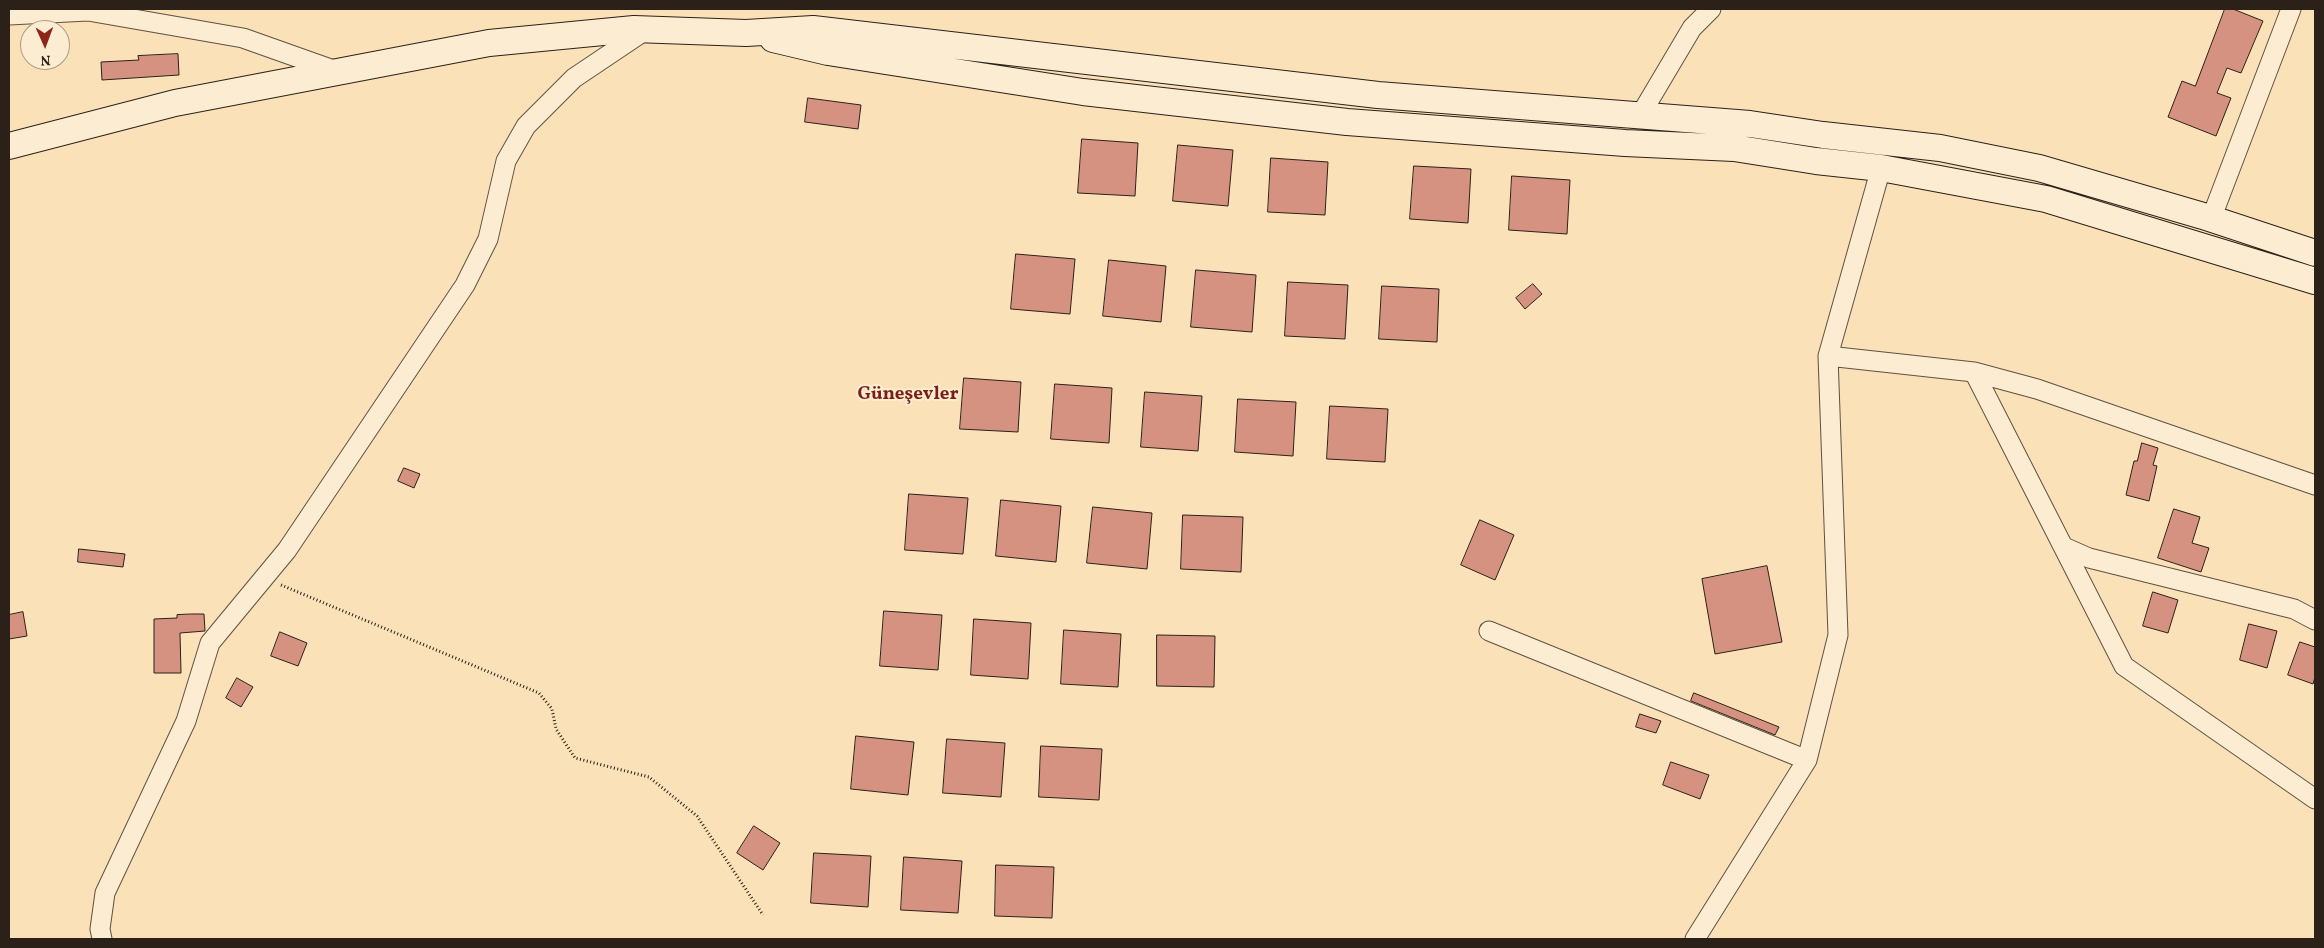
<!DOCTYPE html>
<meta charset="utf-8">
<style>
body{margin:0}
#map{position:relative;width:2324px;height:948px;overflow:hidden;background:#fae1b8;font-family:Vollkorn,serif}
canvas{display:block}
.frame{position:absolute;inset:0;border:10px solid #2c2119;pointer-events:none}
.north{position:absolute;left:20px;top:20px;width:50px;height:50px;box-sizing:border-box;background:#fcecd1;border:1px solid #a99b87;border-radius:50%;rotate:178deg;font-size:14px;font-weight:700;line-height:20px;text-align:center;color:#2c2119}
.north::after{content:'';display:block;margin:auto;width:18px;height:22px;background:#8f2418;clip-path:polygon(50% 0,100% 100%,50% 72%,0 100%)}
</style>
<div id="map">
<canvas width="2324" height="948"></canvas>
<div class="frame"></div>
<div class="north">N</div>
</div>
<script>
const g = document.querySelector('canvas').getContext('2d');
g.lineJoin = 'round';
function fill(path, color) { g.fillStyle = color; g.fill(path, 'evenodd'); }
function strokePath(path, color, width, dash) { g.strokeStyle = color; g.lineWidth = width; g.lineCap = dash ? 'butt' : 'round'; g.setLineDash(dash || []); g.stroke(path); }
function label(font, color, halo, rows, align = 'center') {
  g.font = font + ' Vollkorn,serif'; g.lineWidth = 4; g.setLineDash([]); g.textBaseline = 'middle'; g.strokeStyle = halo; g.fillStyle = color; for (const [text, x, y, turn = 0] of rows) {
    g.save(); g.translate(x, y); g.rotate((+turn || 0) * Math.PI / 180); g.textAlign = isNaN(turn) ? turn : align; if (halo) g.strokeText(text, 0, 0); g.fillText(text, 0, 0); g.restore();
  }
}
const building = new Path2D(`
 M2225 9H2233L2263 21 2241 73 2227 68 2217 93 2231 98 2216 136 2168 117 2182 81 2195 86Z
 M178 54 179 75 102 80 101 62 139 60 138 56Z
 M808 98 861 105 858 129 805 122Z
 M1082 139 1138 143 1135 196 1078 193Z
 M1178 145 1233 150 1228 206 1173 201Z
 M1271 158 1328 162 1325 215 1268 212Z
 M1414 166 1471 169 1468 223 1410 219Z
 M1512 176 1570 180 1567 234 1509 230Z
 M1016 254 1075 259 1070 314 1011 309Z
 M1109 260 1166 266 1161 322 1103 316Z
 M1196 270 1256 275 1252 332 1191 327Z
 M1288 282 1348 285 1345 339 1285 336Z
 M1533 284 1542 294 1525 309 1516 298Z
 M1382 286 1439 289 1437 342 1379 339Z
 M964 378 1021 382 1018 432 960 429Z
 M1055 384 1112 388 1109 443 1051 439Z
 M1145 392 1202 396 1198 451 1141 447Z
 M1238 399 1296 402 1293 456 1235 452Z
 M1330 406 1388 409 1385 462 1327 459Z
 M2142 443 2158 448 2153 465 2157 466 2149 501 2126 495 2134 461H2137Z
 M404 468 420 474 414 488 398 481Z
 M909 494 968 498 963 554 905 550Z
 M1001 500 1061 506 1056 562 996 556Z
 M1093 507 1152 513 1147 569 1087 563Z
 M2174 509 2200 517 2192 543 2209 548 2201 572 2158 558Z
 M1183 515 1243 517 1241 572 1181 569Z
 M1480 520 1514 535 1495 580 1461 565Z
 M79 549 125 554 123 567 78 562Z
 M1767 566 1782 642 1715 654 1702 579Z
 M2153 592 2178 600 2168 633 2143 626Z
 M884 611 942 615 938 670 880 666Z
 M23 612 27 636 9 639V615Z
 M191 614H204L205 631 180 633 181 673H154V619L177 618V615Z
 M974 619 1031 623 1028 679 971 675Z
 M2249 624 2277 631 2267 668 2240 660Z
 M1064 630 1121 634 1118 687 1061 684Z
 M280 632 307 643 298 666 271 656Z
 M1157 635 1215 636 1214 687 1157 686Z
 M2300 642 2315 647V677L2313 684 2288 675Z
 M237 678 253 687 241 707 226 698Z
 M1694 693 1779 727 1775 735 1691 701Z
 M1640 714 1661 721 1656 733 1636 727Z
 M856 736 914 742 908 795 851 789Z
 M947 739 1005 743 1001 797 943 793Z
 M1041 746 1102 749 1099 800 1039 797Z
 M1671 762 1709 775 1700 799 1663 785Z
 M754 826 780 843 763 870 737 853Z
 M814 853 871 856 868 907 811 903Z
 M904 857 962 861 958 913 901 910Z
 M996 865 1054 867 1052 918 995 916Z`);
fill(building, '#d69281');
strokePath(building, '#2c2119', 1);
const minor = new Path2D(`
 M9 15 88 11 243 38 336 71
 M1641 114 1692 28 1711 9
 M2211 219 2291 9
 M1828 356 1974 372 2037 389 2315 485
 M1974 372 2124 666 2315 799
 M2064 547 2089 558 2294 609 2315 620
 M1489 631 1807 760
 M102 939 100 929 105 893 186 721 210 643 287 550 465 285 488 239 506 161 526 126 574 78 647 29
 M1695 939 1807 760 1838 635 1828 356 1881 168`);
const secondary = new Path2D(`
 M773 39 828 52 1083 92 1347 122 1625 143 1734 148 1816 161 1881 168 2046 199 2315 281
 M9 146 175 103 489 43 634 29 746 33 813 29 1378 95 1750 124 1823 135 1940 148 2039 168 2203 216 2315 253`);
strokePath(minor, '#605141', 21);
strokePath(secondary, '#2c2119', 28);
strokePath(new Path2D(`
 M281 585 539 693 552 709 556 729 575 758 649 777 697 816 763 915`), '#2c2119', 3, [1, 2.5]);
strokePath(minor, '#fcecd1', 19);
strokePath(secondary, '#fcecd1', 26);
label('bold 19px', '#7a1f14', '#fcecd1', [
 ["Güneşevler",908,396]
]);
</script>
